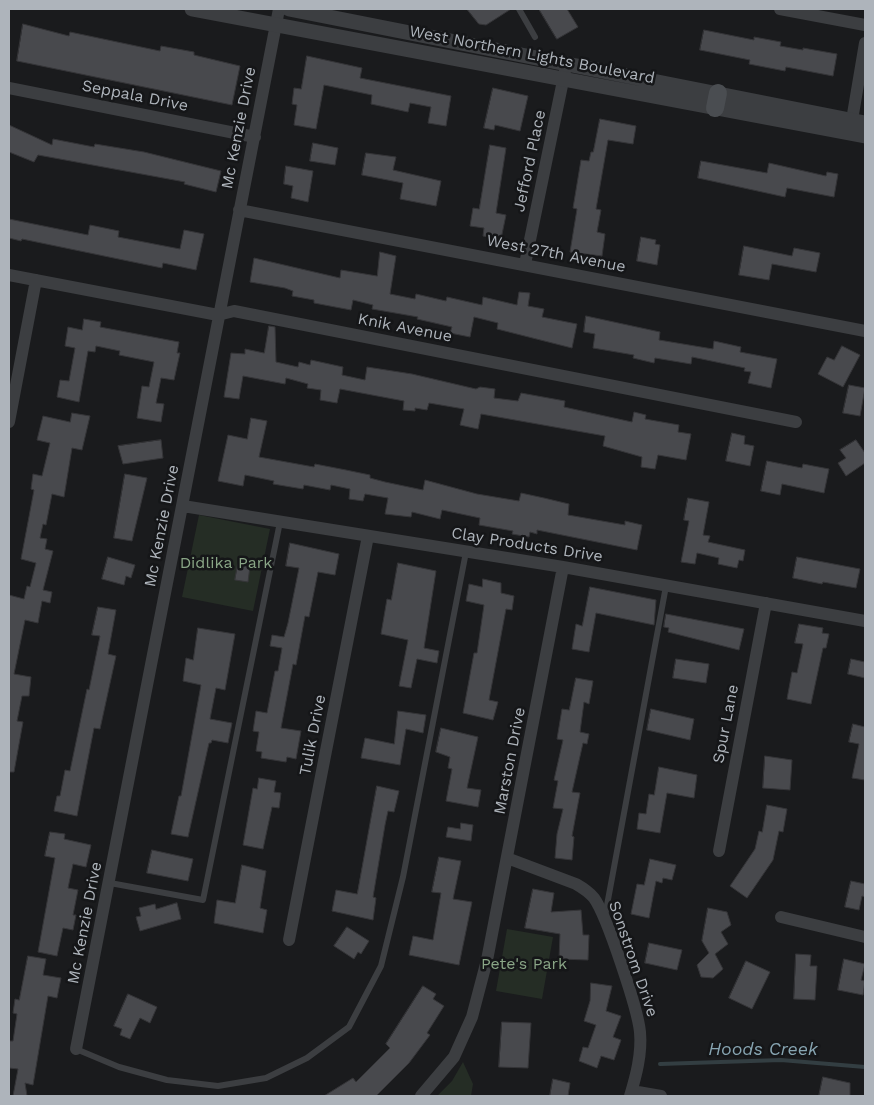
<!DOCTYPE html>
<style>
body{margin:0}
#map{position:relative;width:874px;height:1105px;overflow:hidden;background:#1a1b1d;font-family:"Work Sans",sans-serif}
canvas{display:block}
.frame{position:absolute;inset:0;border:10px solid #aeb4bb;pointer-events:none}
</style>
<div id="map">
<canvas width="874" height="1105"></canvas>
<div class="frame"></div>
</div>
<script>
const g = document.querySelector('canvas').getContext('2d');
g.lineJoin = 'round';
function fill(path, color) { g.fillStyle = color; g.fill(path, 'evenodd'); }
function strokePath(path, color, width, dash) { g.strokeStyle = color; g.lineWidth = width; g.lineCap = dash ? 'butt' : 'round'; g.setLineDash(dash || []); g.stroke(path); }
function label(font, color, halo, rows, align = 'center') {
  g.font = font + ' "Work Sans",sans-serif'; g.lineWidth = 5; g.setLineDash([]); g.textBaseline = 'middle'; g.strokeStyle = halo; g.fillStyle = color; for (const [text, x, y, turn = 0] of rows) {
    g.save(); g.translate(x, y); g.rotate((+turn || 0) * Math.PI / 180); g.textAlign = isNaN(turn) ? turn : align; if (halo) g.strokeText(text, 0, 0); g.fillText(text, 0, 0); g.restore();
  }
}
fill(new Path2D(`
 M199 515 270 529 253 611 182 597Z
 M507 929 553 937 542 999 496 991Z
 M463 1062 473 1084 471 1096H437L452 1081Z`), '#252d25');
strokePath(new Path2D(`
 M660 1064 781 1060 865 1067`), '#333e42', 4);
const building = new Path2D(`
 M467 9H511L486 25 479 24Z
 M539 9H567L578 27 557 39Z
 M23 24 69 36 70 32 160 51 161 46 194 52V55L240 66 232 105 17 61Z
 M704 30 754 40V37L781 42 780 46 803 50V48L837 54 833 76 786 67 785 71 749 64 750 60 700 50Z
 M307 56 362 68 360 78 451 96 446 126 428 123 431 107 410 103 408 112 371 104 372 95 324 85 316 129 294 125 297 105 292 104 294 88 301 89Z
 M493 88 528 96 520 131 495 125 494 130 484 128Z
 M600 119 636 126 633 144 608 140 596 209 601 210 597 232 605 234 602 256 570 252 577 209 573 208 581 160 589 161 591 152H593Z
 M9 125 52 145 53 139 94 147 95 144 144 152 221 171 216 192 184 184 185 182 38 155 34 162 9 152Z
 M313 143 338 148 335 165 310 161Z
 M490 145 506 148 496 213 506 215 501 239 483 236 484 228 470 226 473 208 479 209Z
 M366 153 396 157 393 170 441 181 436 206 400 199 403 183 362 175Z
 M701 161 767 173 769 163 826 176 827 172 838 174 834 197 787 188 785 197 698 178Z
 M286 166 313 171 308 202 291 198 293 186 284 184Z
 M9 219 88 235 90 225 119 231 118 237 180 249 184 230 204 234 196 270 163 263 162 268 22 239 21 241 9 238Z
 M641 237 656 240 655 244 660 245 657 265 637 261Z
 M744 246 792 256 794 248 820 253 816 272 772 264 769 280 739 275Z
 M380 252 396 256 390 294 415 299 416 294 446 301 447 297 482 305 483 297 517 305 519 292 530 293 528 306 544 309 542 317 577 324 572 348 497 329 498 323 474 317 470 337 450 333 452 327 417 319 418 317 372 309 373 305 353 300 351 310 314 303V300L292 296 293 291 285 288 250 282 254 258 340 278 341 270 377 276Z
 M586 316 660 332 659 340 713 349 714 341 741 347 740 352 777 359 771 388 748 383 751 372 744 371 745 368 692 357 691 364 655 358 654 363 633 358 634 355 593 348 595 334 584 332Z
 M84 319 101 322 100 327 179 342 177 353H180L174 380 161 378 156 403 164 404 161 422 137 418 142 386 149 387 154 362 119 355 120 351 96 346 95 352 88 351 79 402 57 397 60 380 69 381 75 348 65 346 68 327 82 330Z
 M269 326 275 327 276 362 298 367 299 362 310 365 311 360 343 367 342 375 365 380 367 367 412 374 476 389 480 387 495 389 494 398 518 401 521 393 565 401 564 407 632 422 634 412 646 415 645 419 679 425 678 432 691 434 686 460 658 455 655 469 641 467 642 457 603 446 605 436 481 414 478 429 460 425 464 409 429 403 427 410 415 408V411L403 410 404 401 340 389 337 403 320 400 321 390 307 388 308 384 286 378 285 384 243 376 239 399 224 397 231 353 245 354V349L264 353Z
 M842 346 860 355 843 387 818 374 827 357 834 360Z
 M849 385 865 388 860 416 843 413Z
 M72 413 90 416 82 450 72 448 64 497 52 494 46 525 43 524 40 538 47 539 45 549 53 551 43 590 52 592 50 603 42 601 38 623 25 620 14 674 31 677 29 696H22L17 721 23 722 14 772H9V595L24 599 27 586 30 587 36 563 21 559 34 490 31 489 33 474 42 476 50 443 37 440 43 416 70 422Z
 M251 418 267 421 259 457 314 467 315 464 346 470 370 475V478L385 482 423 490 425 480 477 494 519 501 521 493 544 498 569 504 568 515 625 525V521L642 525 637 550 537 530V534L530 532 529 537 512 534 513 531 479 525 480 518 442 510 440 519 412 512 411 517 385 514 388 498 365 494 363 501 349 499 350 489 331 485 330 490 304 485 303 489 273 484 274 481 245 475 243 486 218 481 228 435 247 439Z
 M732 433 745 436 744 444 754 446 750 466 726 461Z
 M161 440 163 458 123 464 118 446Z
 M856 440 865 453V463L846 476 838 463 846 458 840 450Z
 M767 461 802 468 803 464 829 469 824 493 782 484 780 495 761 491Z
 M125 474 147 478 132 541 114 538Z
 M688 498 709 502 703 535 710 536 708 542 745 550 743 561 739 560 737 568 718 564 719 558 697 553 695 564 681 562 689 521 684 520Z
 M290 543 339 554 335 575 318 572 309 617 305 616 296 665 293 664 281 728 301 731 296 759 287 757 286 762 261 758 262 752 256 751 259 732 253 731 256 711 267 713 275 671H278L282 648 270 646 272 635 284 637 288 623 299 568 286 566Z
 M108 557 135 565 131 578 126 576 124 585 102 579Z
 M797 557 860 569 856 588 823 582 822 584 793 578Z
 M398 563 436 571 424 648 439 651 437 663 417 659 411 688 399 686 408 640 381 634 387 599 391 600Z
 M238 564 250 566 248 582 235 580Z
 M483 579 501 583V593L514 596 512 610 506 609 489 700 498 702 493 720 463 713 474 653H477L484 605 466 601 469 584 482 587Z
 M590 587 656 600 654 625 596 613 589 652 572 649 576 624 582 626Z
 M98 607 116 610 108 654 116 656 100 729 94 728 77 816 54 811 57 796H60L65 770 70 771 87 689 89 690 100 636 92 635Z
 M666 614 744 629 739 650 668 632 669 628 664 627Z
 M799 624 823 628 822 633 829 634 826 648H823L811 704 787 699 792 672 797 673 803 644 795 643Z
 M198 628 235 634 225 690 216 688 210 719 232 723 228 743 212 740 211 743H209L188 837 171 834 179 796H181L201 685 183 681 186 658 193 660Z
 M676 659 709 664 706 683 673 678Z
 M851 659 865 662V678L848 674Z
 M576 678 593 681 589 704 584 702 580 732 589 734 587 744 583 743 572 792 580 793 572 836 574 837 572 860 555 858 557 834 563 809 553 808 558 781 554 780 563 740 557 739 562 709 569 710Z
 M651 709 694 719 690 740 647 730Z
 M398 711 426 715 423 733 406 729 400 765 361 758 365 738 394 744Z
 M853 724 865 727V780L852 778 859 744 849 742Z
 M441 728 478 737 467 788 481 790 478 807 446 801 452 769 448 768 450 757 436 752Z
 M765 756 792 760 790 790 763 788Z
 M659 767 697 775 694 798 667 793 660 833 637 829 639 813 646 814 649 794 654 795Z
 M259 778 276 781 274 792 281 793 279 808 272 807 263 849 243 845 253 788 257 789Z
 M377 786 399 791 394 812 388 811 385 825 373 897 376 898 373 920 332 911 336 890 357 894Z
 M767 805 787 809 783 832 779 831 773 860 747 898 730 886 755 849 759 831 762 832Z
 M461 823 473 825 471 841 446 837 448 827 460 829Z
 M50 832 65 834 64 839 91 845 86 867 73 864 68 888 78 890 73 915H76L73 930 63 928 57 956 38 952 55 858 45 856Z
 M152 850 193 859 188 881 147 873Z
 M439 857 461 861 453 899 472 902 459 965 409 955 413 936 433 940 441 893 432 892Z
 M650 859 676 865 672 880 663 878 662 883 656 881 649 918 631 914 637 884 644 885Z
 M242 865 266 871 260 908 267 910 263 933 214 923 217 900 235 903Z
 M851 881 865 884V897L862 896 859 910 845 907Z
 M533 889 554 893 551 912 581 910 583 935H589L588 960 559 959 560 934 525 928Z
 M177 903 181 919 140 931 136 917 141 916 139 908 155 904 156 909Z
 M708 908 727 912 731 925 721 932 728 944 715 954 723 969 713 978 701 977 697 965 709 953 702 941Z
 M347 927 369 941 361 954 358 952 354 959 334 946Z
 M649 943 682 950 677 970 645 963Z
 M796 954 811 955 810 966H817L815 1000 794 999Z
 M28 956 46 959 43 975 61 978 57 998 48 996 33 1085 25 1083 27 1096H13L18 1069 9 1068V1041H13L17 1014 13 1013 15 999 19 1000Z
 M844 959 865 964 861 980 865 981 863 995 838 990Z
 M746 961 770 972 752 1009 729 998Z
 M591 983 612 986 606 1011 621 1016 613 1037 621 1040 614 1060 601 1056 597 1068 579 1061 583 1047 588 1048 596 1025 584 1021 590 1001Z
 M423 986 436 994 433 999 444 1006 427 1033 430 1035 409 1063 376 1096H324L353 1078 356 1082 390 1048 386 1044Z
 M128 994 157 1007 150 1023 140 1018 130 1039 120 1035 122 1029 114 1026Z
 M502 1022 531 1023 528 1068 499 1067Z
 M823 1077 850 1083V1096H819Z
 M553 1079 570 1083 568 1096H550Z`);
fill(building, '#48494d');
strokePath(building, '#353538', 1);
strokePath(new Path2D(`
 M519 9 535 37
 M110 883 203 900 280 522
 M605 916 666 586
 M76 1049 119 1067 167 1080 218 1086 266 1078 307 1058 349 1027 381 966 403 877 466 552`), '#3c3e41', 6);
strokePath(new Path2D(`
 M780 9 865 25
 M9 88 255 137
 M852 120 865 43
 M239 210 865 331
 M525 264 565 71
 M9 275 218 315 234 311 796 422
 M9 422 36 280
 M183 506 563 567 865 621
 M719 851 766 603
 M507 858 576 884C583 888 589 892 594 898 607 916 638 1010 640 1032 642 1054 636 1076 630 1096
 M781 917 865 937
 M289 940 368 536
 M76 1049 279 9
 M632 1091 661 1096
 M421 1096 454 1057 472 1017 487 960 563 567`), '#3c3e41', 12);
strokePath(new Path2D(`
 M192 9 865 136
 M289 9 865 123`), '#3c3e41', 15);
strokePath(new Path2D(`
 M715 108 718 93`), '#4a4d51', 18);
label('16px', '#aeb4bb', '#151618', [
 ["West Northern Lights Boulevard",532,55,11],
 ["Seppala Drive",135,96,11],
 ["Mc Kenzie Drive",239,128,-79],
 ["Jefford Place",530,161,-78],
 ["West 27th Avenue",556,254,11],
 ["Knik Avenue",405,328,11],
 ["Mc Kenzie Drive",162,526,-79],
 ["Clay Products Drive",527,545,9],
 ["Spur Lane",726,724,-79],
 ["Tulik Drive",313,735,-79],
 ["Marston Drive",510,761,-79],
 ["Mc Kenzie Drive",85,923,-79],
 ["Sonstrom Drive",633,959,71]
]);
label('16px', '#89a586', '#151618', [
 ["Didlika Park",226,563],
 ["Pete's Park",524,964]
]);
label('italic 18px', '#88a6b3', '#151618', [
 ["Hoods Creek",763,1050]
]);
</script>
